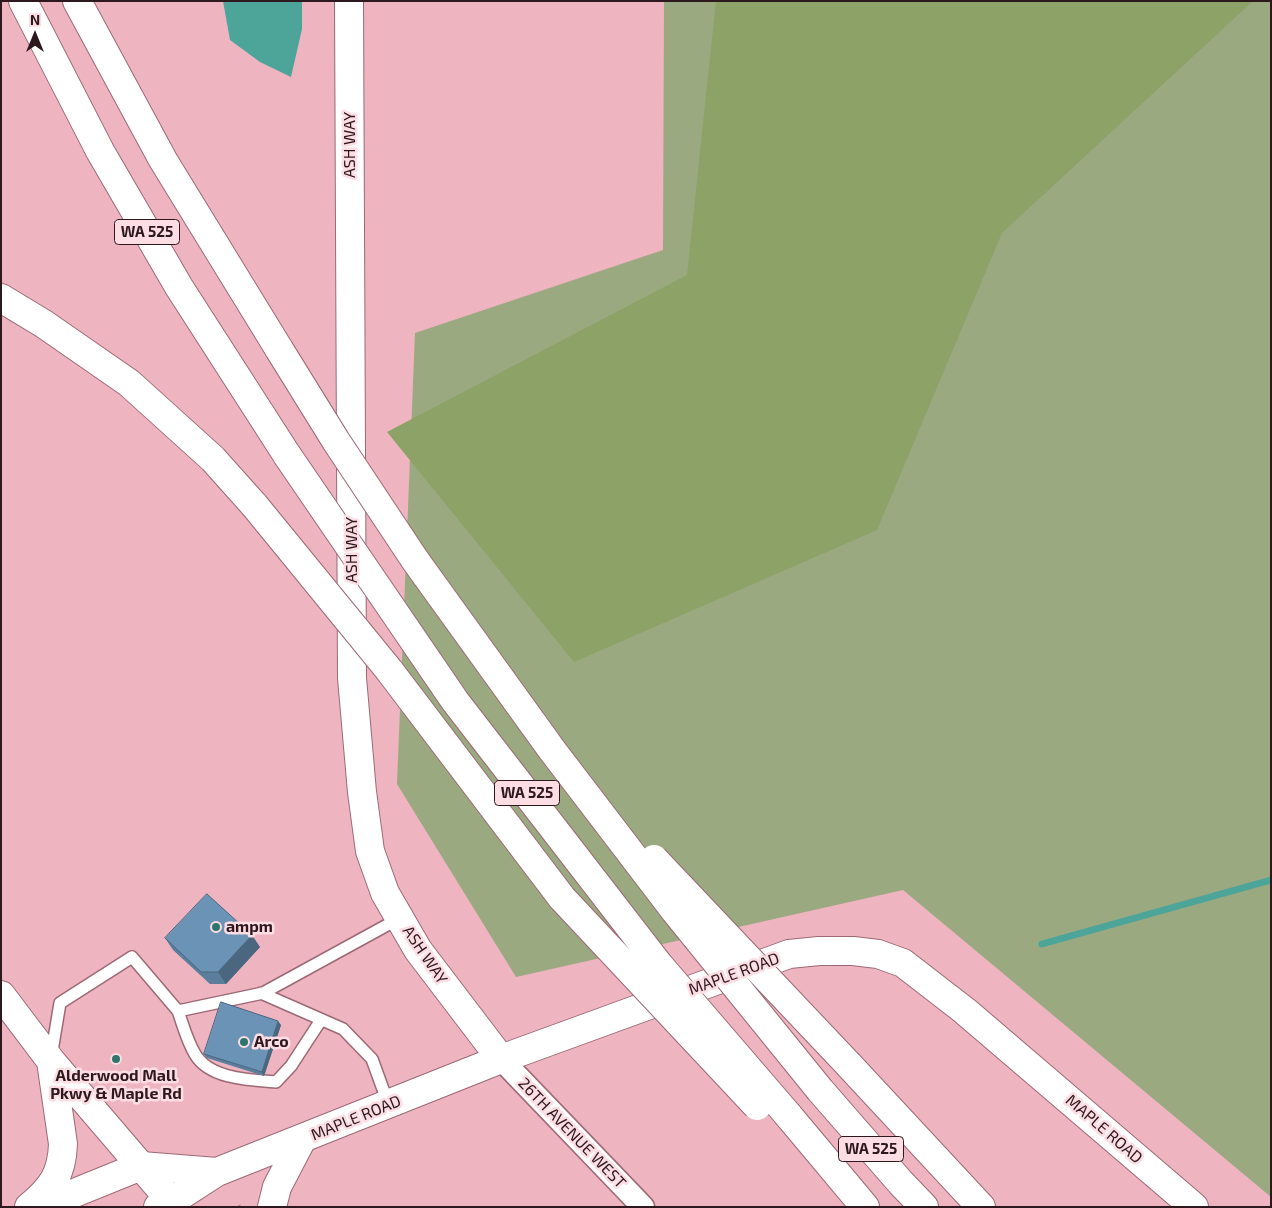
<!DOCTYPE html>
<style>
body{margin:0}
#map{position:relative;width:1272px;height:1208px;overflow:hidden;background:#eeb4c0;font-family:"Exo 2",sans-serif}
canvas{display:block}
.frame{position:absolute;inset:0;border:2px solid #2d181d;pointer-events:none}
.north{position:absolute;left:10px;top:10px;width:50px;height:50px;-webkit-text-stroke:4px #fcdde3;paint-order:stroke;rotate:0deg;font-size:14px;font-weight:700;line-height:20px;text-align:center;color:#2d181d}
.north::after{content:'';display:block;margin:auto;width:18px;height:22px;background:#2d181d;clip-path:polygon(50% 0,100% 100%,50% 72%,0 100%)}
</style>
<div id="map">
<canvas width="1272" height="1208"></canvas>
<div class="frame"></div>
<div class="north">N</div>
</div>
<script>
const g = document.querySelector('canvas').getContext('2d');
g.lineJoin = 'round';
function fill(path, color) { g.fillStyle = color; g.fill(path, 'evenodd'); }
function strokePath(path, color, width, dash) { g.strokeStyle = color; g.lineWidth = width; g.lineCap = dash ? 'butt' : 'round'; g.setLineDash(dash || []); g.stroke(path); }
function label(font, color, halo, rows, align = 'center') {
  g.font = font + ' "Exo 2",sans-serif'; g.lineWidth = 5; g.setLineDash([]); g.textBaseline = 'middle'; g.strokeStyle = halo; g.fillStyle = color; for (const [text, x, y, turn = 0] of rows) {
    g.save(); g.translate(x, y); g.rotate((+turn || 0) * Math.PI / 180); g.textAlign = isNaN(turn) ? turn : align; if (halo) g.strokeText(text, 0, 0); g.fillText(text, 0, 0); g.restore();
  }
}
fill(new Path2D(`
 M664 1H1271V1197L903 890 516 977 397 784 415 333 663 250Z`), '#9aa980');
fill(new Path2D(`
 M716 1H1253L1002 233 877 530 574 662 387 432 687 275Z`), '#8da266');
fill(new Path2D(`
 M223 1H302V29L291 77 260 62 230 40Z`), '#4da59a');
strokePath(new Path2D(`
 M1042 944 1271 880`), '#4da59a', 7);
const service = new Path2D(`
 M261 993 343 1029 372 1059 388 1103
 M178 1011C183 1025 187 1041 195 1054 209 1079 250 1080 276 1082L291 1066 321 1020
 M51 1057 60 1003 132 957 178 1011 263 993 400 918`);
const minor = new Path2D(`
 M501 1059 643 1207`);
const tertiary = new Path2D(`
 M349 1 352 678 362 792 370 851 385 893 418 950 501 1059
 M40 1207 141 1166 217 1172
 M158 1207 172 1201 217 1172 227 1168 501 1059 789 954 819 951H853L878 954 903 963 965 1011 1194 1207`);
const primary = new Path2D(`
 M1 995 51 1061 176 1207
 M29 1207C52 1188 62 1174 63 1144L51 1061
 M272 1207 277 1187 302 1139`);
const motorway = new Path2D(`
 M23 1 100 151 179 287 287 455
 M77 1 163 160 279 349
 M1 298 44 324 129 383 213 459 255 506
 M849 1065 981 1207
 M820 1090 901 1183 924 1207
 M788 1115 865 1207`);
strokePath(service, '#9d6975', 14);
strokePath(minor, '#9d6975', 25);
strokePath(tertiary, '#9d6975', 30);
strokePath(primary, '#9d6975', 30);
strokePath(motorway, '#9d6975', 30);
strokePath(new Path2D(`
 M239 1205 240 1207`), '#b3848e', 3, [1, 4]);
strokePath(service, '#fff', 11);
strokePath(minor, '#fff', 22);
strokePath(tertiary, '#fff', 28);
strokePath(primary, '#fff', 28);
strokePath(motorway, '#fff', 28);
const motorwayBridge = new Path2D(`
 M279 349 336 441 415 560 552 750 675 911 820 1090
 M287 455 455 701 659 965 788 1115
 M255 506 389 670 562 898 757 1106
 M654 859 849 1065`);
strokePath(motorwayBridge, '#9d6975', 30, []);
strokePath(motorwayBridge, '#fff', 28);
fill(new Path2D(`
 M165 938 260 947 226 984H210L173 950Z
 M281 1025 264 1076 207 1058 204 1054Z`), '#5b7e9d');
fill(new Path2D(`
 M252 935 260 947 226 984 218 972Z
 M278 1021 281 1025 264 1076 262 1072Z`), '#4a677f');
const building = new Path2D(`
 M207 894 252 935 218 972H201L165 938Z
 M221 1002 278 1021 262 1072 204 1054Z`);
fill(building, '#6a93b6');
strokePath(building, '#4a677f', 1);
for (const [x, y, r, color] of [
 [216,927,5,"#2e756d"],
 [244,1042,5,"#2e756d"],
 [116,1059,5,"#2e756d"]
]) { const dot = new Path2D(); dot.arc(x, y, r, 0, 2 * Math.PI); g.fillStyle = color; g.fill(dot); strokePath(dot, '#fcdde3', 2); }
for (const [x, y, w] of [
 [147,232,65],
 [527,793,65],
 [871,1149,65]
]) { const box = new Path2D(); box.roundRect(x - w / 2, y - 12.5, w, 25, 4); g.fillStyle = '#fcdde3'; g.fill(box); strokePath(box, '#2d181d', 1); }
label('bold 15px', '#2d181d', null, [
 ["WA 525",147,232],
 ["WA 525",527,793],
 ["WA 525",871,1149]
]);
label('16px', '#2d181d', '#fcdde3', [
 ["ASH WAY",350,145,-90],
 ["ASH WAY",352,550,-90],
 ["ASH WAY",425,955,56],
 ["MAPLE ROAD",734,974,-20],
 ["MAPLE ROAD",356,1118,-22],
 ["MAPLE ROAD",1104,1129,41],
 ["26TH AVENUE WEST",572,1133,46]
]);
label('bold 16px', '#2d181d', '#fcdde3', [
 ["ampm",226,927],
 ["Arco",254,1042],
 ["Alderwood Mall",116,1076,"center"],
 ["Pkwy & Maple Rd",116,1094,"center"]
], 'left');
</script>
